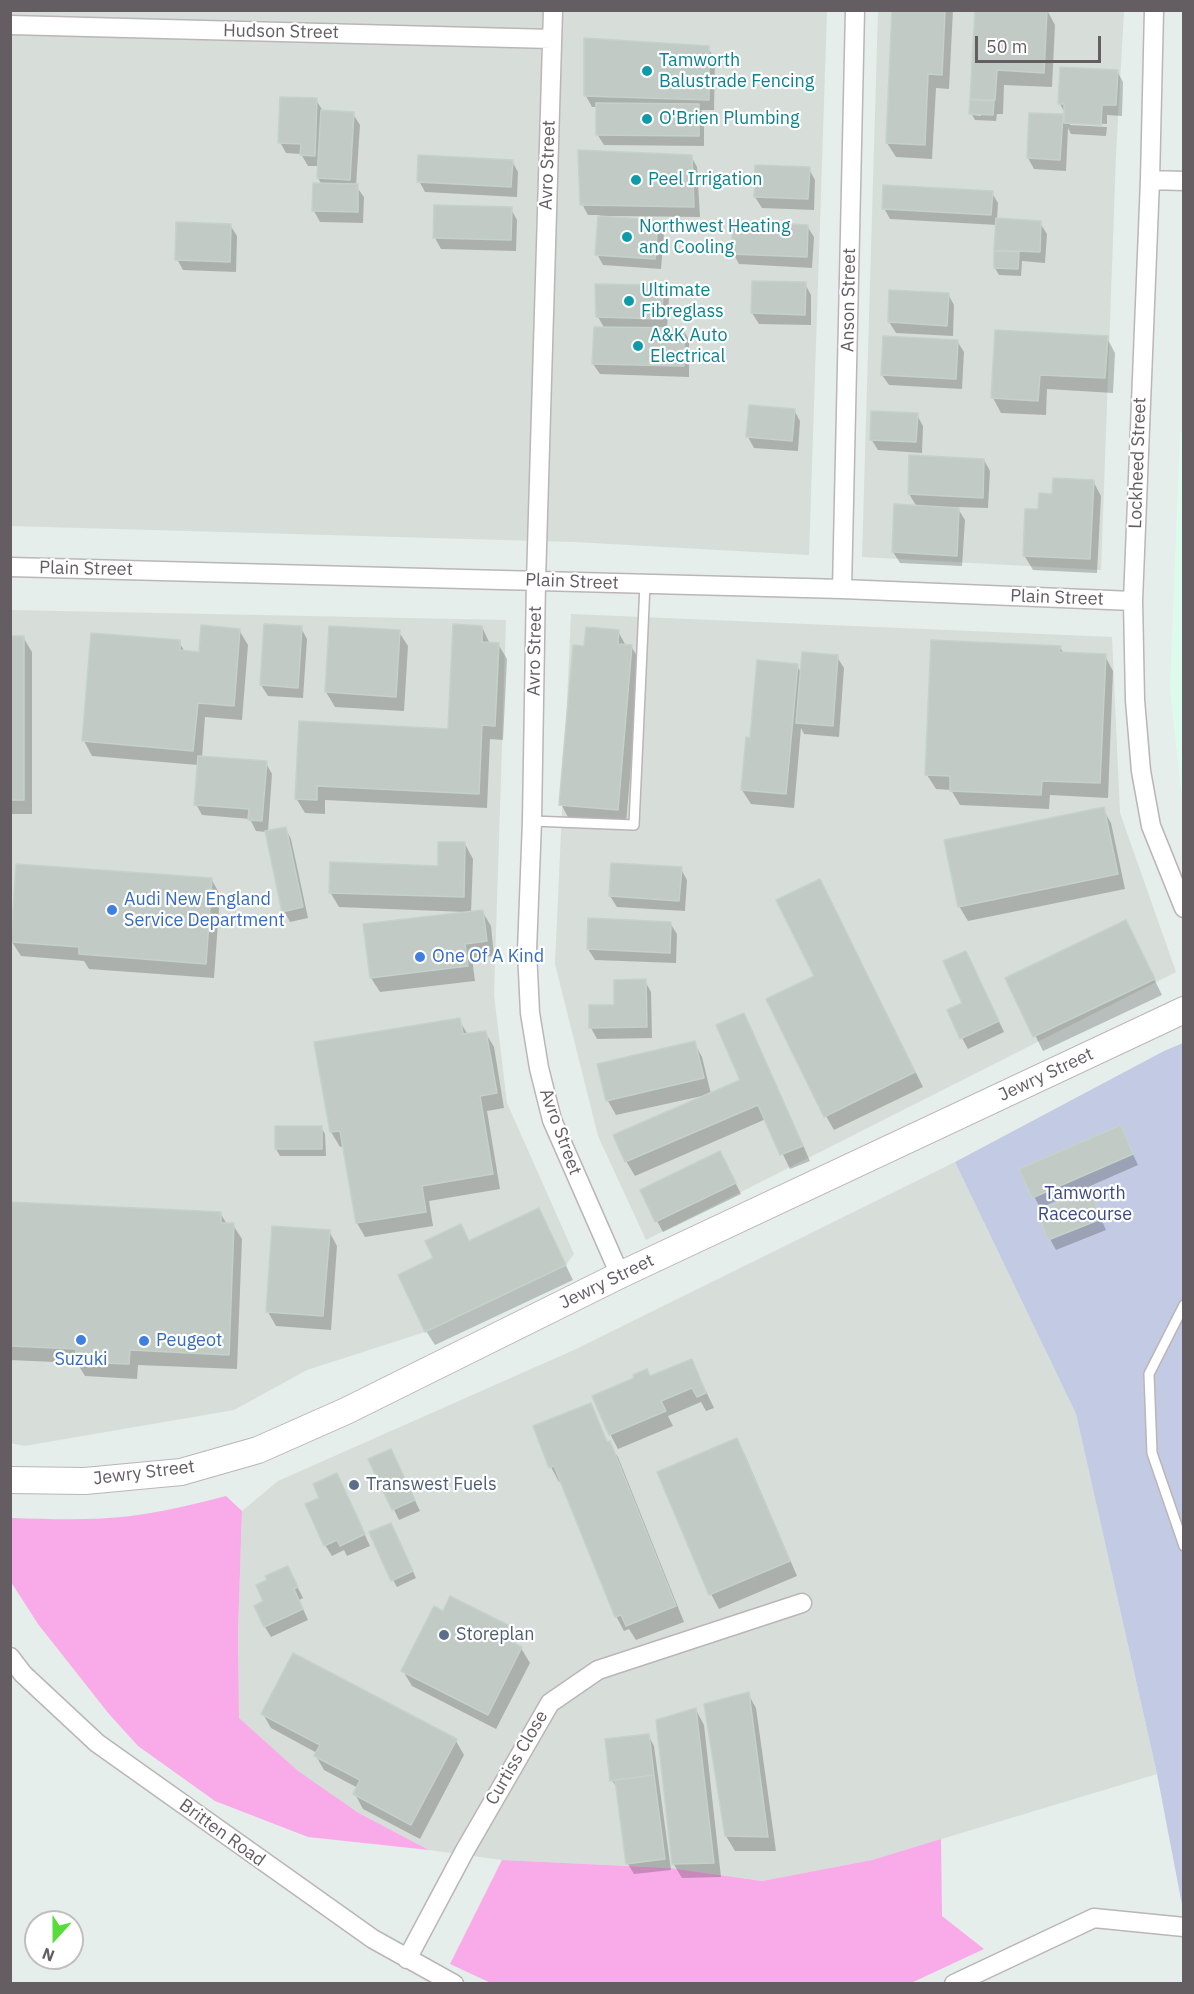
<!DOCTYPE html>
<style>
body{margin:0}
#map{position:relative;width:1194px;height:1994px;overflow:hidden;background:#e5eeea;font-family:"IBM Plex Sans",sans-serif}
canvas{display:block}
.frame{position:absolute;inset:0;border:12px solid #645d62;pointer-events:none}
.north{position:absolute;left:24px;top:1910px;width:60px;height:60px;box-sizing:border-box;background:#fff;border:2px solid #c1bec0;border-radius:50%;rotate:201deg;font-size:16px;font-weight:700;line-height:24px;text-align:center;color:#645d62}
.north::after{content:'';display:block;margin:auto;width:21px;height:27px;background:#56dd3c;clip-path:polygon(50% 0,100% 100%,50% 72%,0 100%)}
.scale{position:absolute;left:975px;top:36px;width:126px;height:27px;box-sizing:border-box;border:3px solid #645d62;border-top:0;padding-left:8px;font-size:18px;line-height:21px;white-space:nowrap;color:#645d62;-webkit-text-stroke:4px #fff;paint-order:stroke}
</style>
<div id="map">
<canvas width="1194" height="1994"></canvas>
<div class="frame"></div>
<div class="north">N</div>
<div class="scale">50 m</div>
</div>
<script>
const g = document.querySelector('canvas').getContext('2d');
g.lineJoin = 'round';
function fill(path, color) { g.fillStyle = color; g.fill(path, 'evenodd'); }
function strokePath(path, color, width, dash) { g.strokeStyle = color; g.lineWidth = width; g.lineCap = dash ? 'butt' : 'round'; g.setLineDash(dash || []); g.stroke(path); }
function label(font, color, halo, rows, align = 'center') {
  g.font = font + ' "IBM Plex Sans",sans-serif'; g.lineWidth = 4.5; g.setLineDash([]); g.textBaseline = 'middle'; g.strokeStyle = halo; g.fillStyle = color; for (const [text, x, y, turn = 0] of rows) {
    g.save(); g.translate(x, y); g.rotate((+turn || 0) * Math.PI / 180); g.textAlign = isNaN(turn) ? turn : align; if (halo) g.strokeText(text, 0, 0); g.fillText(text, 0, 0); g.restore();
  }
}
fill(new Path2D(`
 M1180 432H1184L1183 797 1181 791 1170 688Z`), '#ddfbed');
fill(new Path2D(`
 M11 11H827L809 555 574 542 11 526Z
 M878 11H1124L1116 155 1101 570 862 557Z
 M10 610 506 620 494 995 507 1103 574 1254 566 1265 425 1332 307 1370 234 1410 24 1446 11 1443Z
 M571 614 1112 637 1120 813 1176 972 646 1240 598 1136 555 964Z
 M955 1162 1076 1414 1157 1774 872 1860 762 1881 670 1868 502 1860 429 1850 348 1807 297 1771 239 1718 238 1632 242 1511 278 1481 574 1350Z`), '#d7ddd9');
fill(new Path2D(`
 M1183 1043V1910L1157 1774 1076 1414 955 1162 1164 1051Z`), '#c3cbe4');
fill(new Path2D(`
 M226 1496 242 1511 238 1632 239 1718 298 1771 357 1812 429 1850 308 1837 215 1801 138 1746 109 1714 38 1624 11 1582V1518C50 1519 91 1521 131 1516 163 1512 195 1504 226 1496Z
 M941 1839 942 1916 984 1949 911 1983 493 1984 450 1964 502 1860 670 1868 762 1881 872 1860Z`), '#f9aae9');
fill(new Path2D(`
 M894 10H953L949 89 936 88 932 159 896 157 887 143Z
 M1047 10 1055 25 1052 87 1004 85 1003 114H997L996 121 975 120 972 115 981 116V113L972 98Z
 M708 48 715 59 714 110H701L704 116V146L604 145 597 134 598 107H592L586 96Z
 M1117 71 1123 82 1122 116 1107 115V124L1070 122V125L1107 127 1106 136 1071 134 1068 128 1066 171 1034 169 1028 158 1030 114 1062 116 1065 122V113L1060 104Z
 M316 100 323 111 353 114 360 125 356 186 364 197 363 223 320 222 314 211 322 185 318 178 319 166H308L301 154 286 153 280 142Z
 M691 156 697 167 700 217 610 216V218L657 222 664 233 661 269 603 265 597 254 600 215H588L582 204Z
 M512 161 518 172 517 197 425 192 419 181Z
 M809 169 815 180 814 210 762 208 755 197Z
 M992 193 998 203 997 220 1040 223 1047 234 1045 263 1022 261 1021 276 999 275 995 268 998 253 996 249 997 225 890 219 884 208Z
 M511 209 517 220 516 251 441 249 435 238Z
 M230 225 237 236 236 272 183 270 177 259Z
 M807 226 814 237 812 268 739 264 733 253Z
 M805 284 811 295V325L759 324 752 313Z
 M662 286 669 297 667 329H683L689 340V377L600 374 593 364 605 329 598 317Z
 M948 294 954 305 953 336 896 333 889 322Z
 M1107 338 1115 353 1113 393 1047 389 1046 415 1001 413 993 398Z
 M957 341 964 352 962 389 889 385 882 375Z
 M794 410 800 421 798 451 754 448 748 437Z
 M917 415 923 426 922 453 878 450 871 439Z
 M984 460 990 471 988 508 957 507 965 520 962 566 900 563 893 552 917 507 909 494Z
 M1093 481 1101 496 1097 573 1033 570 1024 555 1039 511 1054 496Z
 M482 627 490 644H498L507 659 503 740 490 739 487 808 325 800V814L305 813 296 798 300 723 449 730Z
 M301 628 307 639 303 698 268 696 261 685Z
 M239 630 248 645 242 720 205 717 202 758 266 763 272 774 268 832 285 828 291 839 308 918 290 922 284 911 267 832 256 831 250 819 202 815 196 804 198 765 92 756 84 741 179 642 185 652 200 654Z
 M618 631 626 646H631L640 661 626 824 569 819 561 804 586 648Z
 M399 632 408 646 404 711 335 707 326 692Z
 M10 637H23L32 652V814H10Z
 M1060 647 1064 654 1105 656 1113 671 1108 798 1050 795 1049 809 960 805 951 790 936 789 927 775Z
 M837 657 844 668 839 737 804 734 801 728 794 808 751 804 742 790 751 739 797 666 802 674Z
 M1103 809 1111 823 1125 889 968 921 959 906Z
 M465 844 473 859 471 913 482 911 491 926 494 956 472 958 475 981 380 992 371 978 465 913V912L339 907 330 892 439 867Z
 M681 869 687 880 685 911 617 907 610 896Z
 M212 880 220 895 214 978 89 969 84 961 21 956 12 942Z
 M828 895 923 1087 834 1130 826 1116 816 976Z
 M1126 922 1162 995 1043 1051 1007 979Z
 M670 923 677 934 676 963 595 960 588 949Z
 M966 952 1004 1032 968 1049 962 1038Z
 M645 981 651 992 652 1038 597 1039 591 1028Z
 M744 1015 752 1030 810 1161 790 1169 766 1119 635 1176 626 1161 742 1081Z
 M459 1020 468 1035 485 1032 494 1047 504 1108 487 1111 500 1189 429 1201 433 1226 365 1237 357 1223 344 1146 340 1147 331 1132Z
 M694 1042 702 1057 711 1094 616 1115 608 1101 599 1065Z
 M321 1127 325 1134 326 1156H280L276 1149Z
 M1120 1127 1138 1165 1040 1208 1021 1170Z
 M726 1164 741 1194 663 1232 657 1221Z
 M1089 1192 1106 1230 1056 1250 1050 1239Z
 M10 1204 220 1213 227 1224 233 1225 242 1239 237 1369 138 1365 137 1379 85 1376 77 1363 10 1360Z
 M546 1225 573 1280 435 1345 426 1331 470 1243Z
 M329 1231 337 1246 331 1330 276 1326 268 1312Z
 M691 1360 714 1408 706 1411 701 1402 668 1416 673 1426 618 1449 610 1434 636 1379 650 1378Z
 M590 1405 608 1443 618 1457 684 1622 636 1640 629 1629 624 1631 616 1616 562 1480 559 1482 551 1467Z
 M737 1440 745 1455 797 1576 719 1609 711 1594Z
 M370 1460 396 1461 420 1511 399 1520Z
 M342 1486 370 1546 347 1556 344 1550 332 1556 325 1545Z
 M394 1531 416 1578 397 1587 393 1580Z
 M288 1568 303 1598 299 1600 308 1620 271 1637 265 1627Z
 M444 1613 507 1626 516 1641 514 1644 521 1648 530 1663 496 1729 412 1686 403 1671Z
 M748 1694 756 1708 776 1851H735L726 1836Z
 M696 1710 704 1725 721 1877 682 1878 673 1863Z
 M263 1714 456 1741 464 1755 420 1839 363 1809 355 1794 358 1788 324 1770 316 1756 317 1753 271 1728Z
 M648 1735 654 1746 671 1870 634 1874 628 1864 618 1790 612 1780Z`), '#0003');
const building = new Path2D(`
 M892 10H945L942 75 928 74 925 145 886 143Z
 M975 10H1047L1044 73 997 70 995 100 970 99Z
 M584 38 709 46V100L584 96Z
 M1060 67 1118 70 1116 105H1102L1101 125 1064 123V104H1058Z
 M280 97 317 98 315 156 300 155 301 144 278 143Z
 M970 100 994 101 993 115 969 114Z
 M596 103 699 104V136L596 135Z
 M321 110 354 112 350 180 317 178Z
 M1029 113 1063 114 1060 160 1027 158Z
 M578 150 692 155 694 207 580 205Z
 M418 155 513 160 511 187 417 182Z
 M755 165 810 167 808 199 754 197Z
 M313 183 358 184V212L312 211Z
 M883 185 993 191 991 215 882 209Z
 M434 205 512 207 511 240 433 238Z
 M598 216 658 220 655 259 595 255Z
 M996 218 1041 221 1040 252 994 250Z
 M733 221 808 225 807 257 731 254Z
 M176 222 231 224 230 262 175 260Z
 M994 251 1019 252 1018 269 994 268Z
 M752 281 806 282 805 315 751 313Z
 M595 284 663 285 662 319 596 317Z
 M889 290 949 293 947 326 888 322Z
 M594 327 684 328V366L592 364Z
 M995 330 1108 336 1105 378 1040 375 1038 401 991 398Z
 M883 336 958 340 956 379 881 375Z
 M749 405 795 409 792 441 746 437Z
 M871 411 918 413 916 442 870 440Z
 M909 455 984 459 983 498 908 494Z
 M1053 478 1094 480 1090 559 1023 556 1025 509H1038L1039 493 1052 494Z
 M894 504 959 508 957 556 892 552Z
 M264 624 302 626 298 688 260 685Z
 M453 624 482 626V642L499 643 495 726 482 725 479 794 317 786V800L295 799 299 721 448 729Z
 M201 625 240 629 234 706 198 703 193 751 82 741 91 633 180 640V650L199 652Z
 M329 626 400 630 396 697 325 692Z
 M586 627 619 630 618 644 632 645 618 810 559 805 573 645 584 646Z
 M10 636H24V800H10Z
 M931 640 1061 646 1059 652 1106 654 1100 783 1042 781 1041 795 950 791V776L925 775Z
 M802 652 838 655 833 726 796 723Z
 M757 660 798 664 786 794 741 790 746 737 750 738Z
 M198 756 267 761 262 821 248 820 249 809 194 805Z
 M1104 807 1118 874 958 907 944 840Z
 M286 827 303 907 282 912 265 831Z
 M438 842H465L464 897 329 893 330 862 438 866Z
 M611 863 682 867 679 901 609 896Z
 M16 864 212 878 206 964 79 954V947L11 942Z
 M820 879 915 1072 824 1117 766 999 814 976 776 900Z
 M483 910 487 941 465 944 468 966 370 978 363 924Z
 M588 918 671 922 670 953 587 949Z
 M1126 920 1155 979 1033 1037 1005 978Z
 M966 951 999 1021 960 1039 947 1010 962 1003 943 961Z
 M646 979 647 1027 589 1028V1005H614V980Z
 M744 1013 803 1146 780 1155 758 1105 625 1162 613 1135 740 1080 716 1025Z
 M460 1018 463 1034 486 1031 497 1093 480 1096 493 1174 422 1186 426 1212 356 1223 340 1131 330 1132 314 1042Z
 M695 1041 704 1078 606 1101 597 1064Z
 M1121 1125 1133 1154 1032 1198 1019 1169Z
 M275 1126H322V1149H275Z
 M720 1151 736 1183 655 1222 640 1190Z
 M1090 1190 1101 1219 1048 1240 1037 1211Z
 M10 1202 221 1212V1223H234L229 1355 130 1350 129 1364 75 1362 76 1349 10 1346Z
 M539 1208 566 1265 425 1332 398 1275 433 1258 425 1241 461 1224 469 1241Z
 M272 1226 330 1230 323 1316 266 1312Z
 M692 1359 706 1393 697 1397 692 1388 661 1401 666 1411 609 1435 592 1396 634 1378 633 1375 647 1369 650 1376Z
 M591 1403 607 1442 610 1441 676 1606 626 1626 621 1615 615 1617 554 1466 549 1468 533 1426Z
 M737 1438 790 1561 709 1595 657 1472Z
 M391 1449 415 1500 392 1510 368 1459Z
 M337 1473 365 1534 340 1546 337 1540 324 1546 305 1504 319 1498 313 1484Z
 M391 1523 413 1571 391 1581 369 1532Z
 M288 1566 298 1587 294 1589 303 1609 264 1627 254 1606 263 1601 256 1585 267 1580 265 1576Z
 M450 1596 508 1625 502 1637 522 1647 488 1715 401 1671 434 1606 443 1611Z
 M293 1653 457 1739 411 1825 353 1794 360 1780 314 1756 320 1745 261 1714Z
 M749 1692 768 1837 725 1836 704 1704Z
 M696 1708 714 1863 672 1864 656 1720Z
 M649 1734 654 1775 610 1781 605 1739Z
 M654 1775 665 1859 626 1864 615 1780Z`);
fill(building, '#c1cac4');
strokePath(building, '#c4d2ca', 1.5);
const service = new Path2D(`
 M532 821 634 825 645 584
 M1184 1305 1149 1374 1152 1453 1184 1546`);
const minor = new Path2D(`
 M553 10 536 581 532 821 527 951 530 1013 539 1068 552 1120 620 1275
 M1154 10 1150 180 1133 601 1135 700 1141 771 1151 826 1184 908
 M10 25 552 39
 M1150 180 1184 181
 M10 567 842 589 1133 601
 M842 589 855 10
 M10 1657 23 1674 97 1743 373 1939 454 1984
 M407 1959 464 1852 550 1703 598 1670 802 1603
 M954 1984 1094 1918 1184 1927`);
const secondary = new Path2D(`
 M10 1480 85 1481 181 1472 258 1450 346 1411 620 1275 1184 1010`);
strokePath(service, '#bbb5b8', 12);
strokePath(minor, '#bbb5b8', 21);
strokePath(secondary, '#bbb4b9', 28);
strokePath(service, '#fff', 9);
strokePath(minor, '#fff', 18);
strokePath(secondary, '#fff', 26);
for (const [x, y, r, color] of [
 [647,71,6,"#0f9aa8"],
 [647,119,6,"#0f9aa8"],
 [636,180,6,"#0f9aa8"],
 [627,237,6,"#0f9aa8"],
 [629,301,6,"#0f9aa8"],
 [638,346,6,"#0f9aa8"],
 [112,910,6,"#3f7fe0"],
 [420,957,6,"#3f7fe0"],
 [81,1340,6,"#3f7fe0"],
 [144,1341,6,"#3f7fe0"],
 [354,1485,6,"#5c6f8a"],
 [444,1635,6,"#5c6f8a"]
]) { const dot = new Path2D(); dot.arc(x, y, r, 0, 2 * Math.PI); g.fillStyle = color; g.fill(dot); strokePath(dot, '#fff', 2); }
label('18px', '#645d62', '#fff', [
 ["Hudson Street",281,32,1],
 ["Avro Street",548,165,-88],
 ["Anson Street",849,300,-89],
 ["Lockheed Street",1138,463,-88],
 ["Plain Street",86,569,1],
 ["Plain Street",572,582,2],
 ["Plain Street",1057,598,2],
 ["Avro Street",535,651,-89],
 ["Jewry Street",1046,1075,-25],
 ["Avro Street",560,1132,70],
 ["Jewry Street",607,1282,-26],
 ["Jewry Street",144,1473,-7],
 ["Curtiss Close",517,1758,-60],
 ["Britten Road",222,1833,36]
]);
label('18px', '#0d838f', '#fff', [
 ["Tamworth",659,61],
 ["Balustrade Fencing",659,82],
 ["O'Brien Plumbing",659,119],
 ["Peel Irrigation",648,180],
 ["Northwest Heating",639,227],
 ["and Cooling",639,248],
 ["Ultimate",641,291],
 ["Fibreglass",641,312],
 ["A&K Auto",650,336],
 ["Electrical",650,357]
], 'left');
label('18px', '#366cbe', '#fff', [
 ["Audi New England",124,900],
 ["Service Department",124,921],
 ["One Of A Kind",432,957],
 ["Peugeot",156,1341],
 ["Suzuki",81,1360,"center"]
], 'left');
label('18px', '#3c4a84', '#fff', [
 ["Tamworth",1085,1194],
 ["Racecourse",1085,1215]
]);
label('18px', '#4e5e75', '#fff', [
 ["Transwest Fuels",366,1485],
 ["Storeplan",456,1635]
], 'left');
</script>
